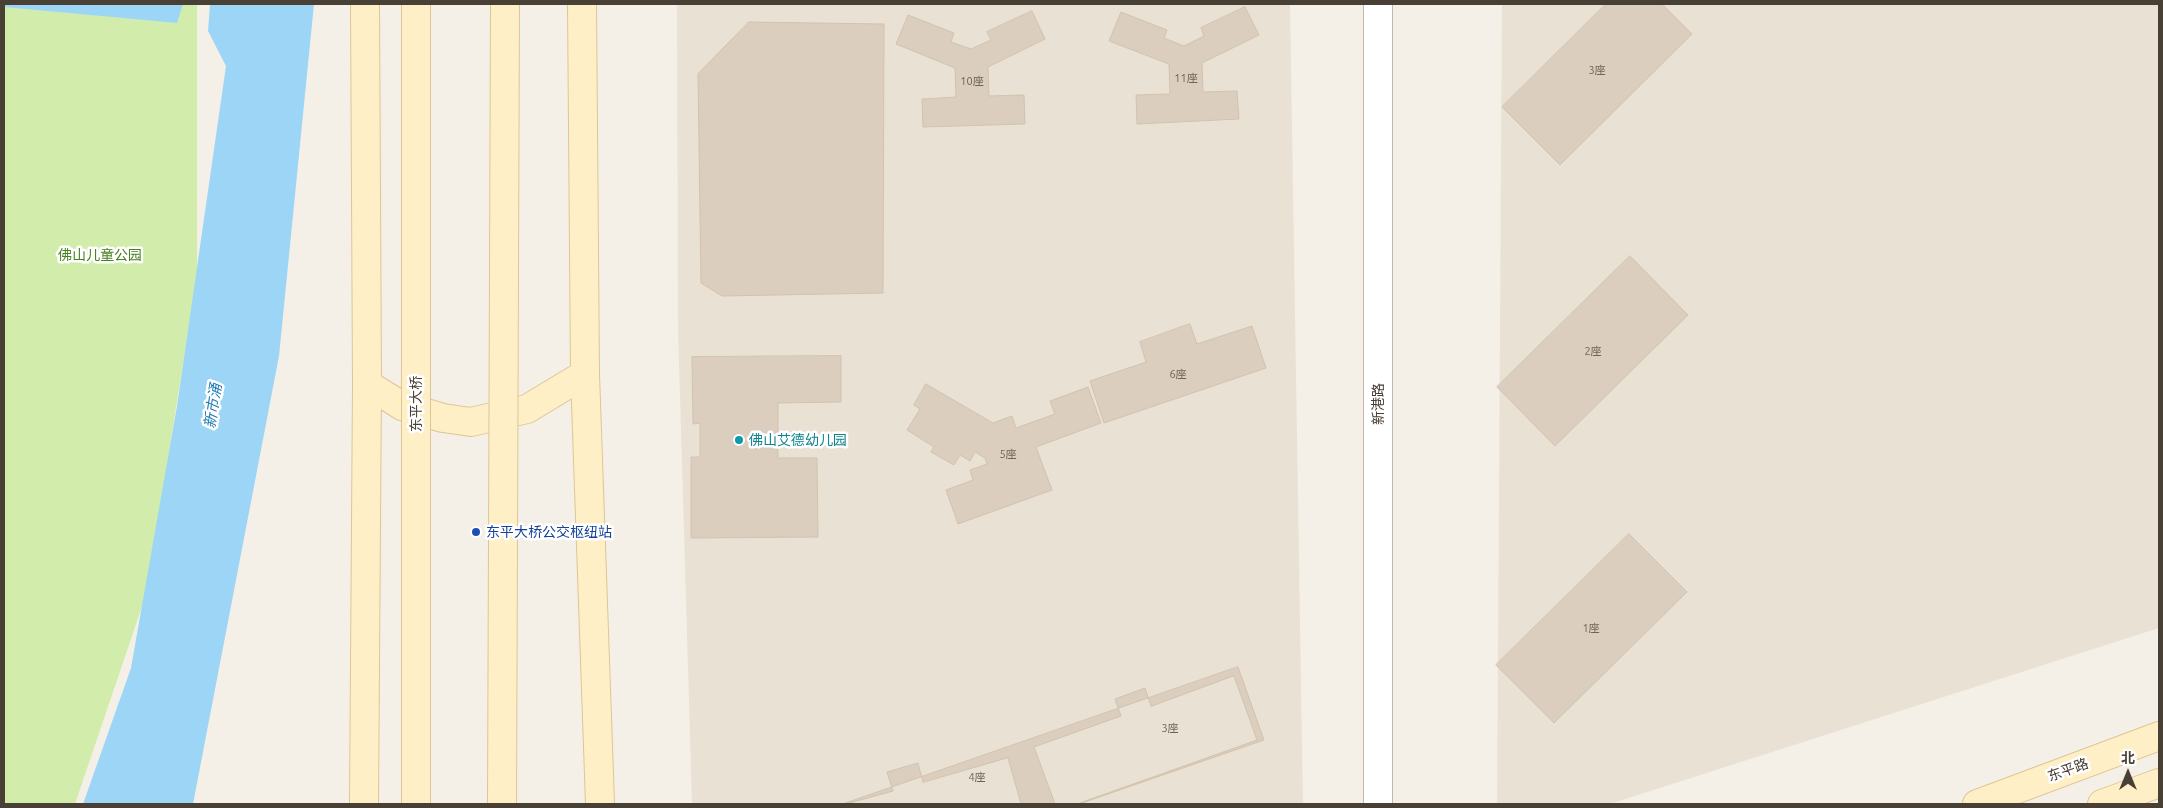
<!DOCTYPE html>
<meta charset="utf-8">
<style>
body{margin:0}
#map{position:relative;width:2163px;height:808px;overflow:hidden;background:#f5f0e7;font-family:Ubuntu,"Noto Sans SC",sans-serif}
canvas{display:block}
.frame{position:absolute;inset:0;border:5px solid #494035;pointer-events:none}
.north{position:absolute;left:2103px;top:748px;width:50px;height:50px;-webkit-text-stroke:4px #fff;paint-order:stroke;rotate:0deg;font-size:14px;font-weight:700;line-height:20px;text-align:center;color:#494035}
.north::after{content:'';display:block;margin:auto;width:18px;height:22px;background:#494035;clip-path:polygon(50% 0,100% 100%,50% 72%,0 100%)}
</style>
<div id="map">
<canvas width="2163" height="808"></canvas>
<div class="frame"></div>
<div class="north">北</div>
</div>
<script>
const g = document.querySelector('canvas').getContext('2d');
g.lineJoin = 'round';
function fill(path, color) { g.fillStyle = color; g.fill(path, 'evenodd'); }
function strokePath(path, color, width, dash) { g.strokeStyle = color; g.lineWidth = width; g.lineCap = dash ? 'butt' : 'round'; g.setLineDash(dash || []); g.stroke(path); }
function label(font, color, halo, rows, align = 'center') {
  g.font = font + ' Ubuntu,"Noto Sans SC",sans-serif'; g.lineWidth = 5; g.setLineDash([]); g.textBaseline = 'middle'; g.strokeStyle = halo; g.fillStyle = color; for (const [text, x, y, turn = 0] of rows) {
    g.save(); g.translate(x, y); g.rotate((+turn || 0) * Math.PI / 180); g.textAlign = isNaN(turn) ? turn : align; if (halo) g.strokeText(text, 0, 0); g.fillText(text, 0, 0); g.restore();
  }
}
fill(new Path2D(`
 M677 4H1290L1303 804H692L678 330Z
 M1502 4H2159V628L1610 804H1497Z`), '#e9e2d4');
fill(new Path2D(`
 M4 4H197V275L147 592 75 804H4Z`), '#d2edab');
fill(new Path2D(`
 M4 4H183L177 23 4 7Z
 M210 4H314L279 356 193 804H83L131 668 177 406 226 66 208 31Z`), '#9dd5f7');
const building = new Path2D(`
 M1606 4H1662L1692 34 1560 165 1502 107Z
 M1245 7 1259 35 1202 63 1203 92 1237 91 1239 119 1137 124 1136 95 1170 94 1169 64 1109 41 1121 12 1167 30 1164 38 1184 46 1204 36 1201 28Z
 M1032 11 1045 39 988 67 989 96 1024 95 1025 124 923 127 922 99 956 97 955 68 896 44 908 15 954 33 951 42 971 49 991 40 987 32Z
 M749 22 884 24 883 293 722 296 701 283 698 74Z
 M1630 256 1688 315 1555 446 1497 387Z
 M1190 324 1197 344 1252 326 1266 368 1104 423 1090 381 1146 362 1140 342Z
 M841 356V402L778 403V458H817L818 537 691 538V457H700V423L693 424 692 357Z
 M926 384 993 423 1012 416 1016 428 1055 414 1050 401 1088 387 1101 423 1036 447 1052 490 958 524 946 490 973 480 970 470 987 464 985 458 975 452 970 461 960 455 954 465 931 452 934 447 907 430 920 409 914 405Z
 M1629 534 1687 592 1554 723 1496 665Z
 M1238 667 1264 740 1079 804H843Z
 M1234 676 1257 740 1077 804H1055L1034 747 1121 716 1115 699 1145 688 1151 706Z
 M1008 758 1021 804H846L893 791 887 772 918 763 923 782Z`);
fill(building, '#dbcebe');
strokePath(building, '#d3c3ad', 1);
const tertiary = new Path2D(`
 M1378 804V4`);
const secondary = new Path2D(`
 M582 4 585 374 600 804
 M367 384 402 406 443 418 471 422 527 409 585 374
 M364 804 367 384 365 4
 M1977 804 2159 736
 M2102 804 2159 783`);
strokePath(tertiary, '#c1b8a8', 30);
strokePath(secondary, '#dcc694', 30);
strokePath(tertiary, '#fff', 28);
strokePath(secondary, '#ffefc6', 28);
const secondaryBridge = new Path2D(`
 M416 4V804
 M502 804 505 4`);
strokePath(secondaryBridge, '#dcc694', 30, []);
strokePath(secondaryBridge, '#ffefc6', 28);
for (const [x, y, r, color] of [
 [739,440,5,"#0f9aa8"],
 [476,532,5,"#1a4fb4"]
]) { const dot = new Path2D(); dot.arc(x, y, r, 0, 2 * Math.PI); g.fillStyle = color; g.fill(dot); strokePath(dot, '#fff', 2); }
label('11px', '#6e6457', null, [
 ["3座",1597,70],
 ["11座",1186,78],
 ["10座",972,81],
 ["2座",1593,351],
 ["6座",1178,374],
 ["5座",1008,454],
 ["1座",1591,628],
 ["3座",1170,728],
 ["4座",977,777]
]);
label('14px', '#498022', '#fff', [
 ["佛山儿童公园",100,255]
]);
label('14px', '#494035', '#fff', [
 ["东平大桥",416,404,-90],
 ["新港路",1378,404,-90],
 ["东平路",2068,770,-20]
]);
label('14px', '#0d838f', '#fff', [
 ["佛山艾德幼儿园",749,440]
], 'left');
label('14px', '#164399', '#fff', [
 ["东平大桥公交枢纽站",486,532]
], 'left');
label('italic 15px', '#227cb6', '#fff', [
 ["新市涌",213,406,-81]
]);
</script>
